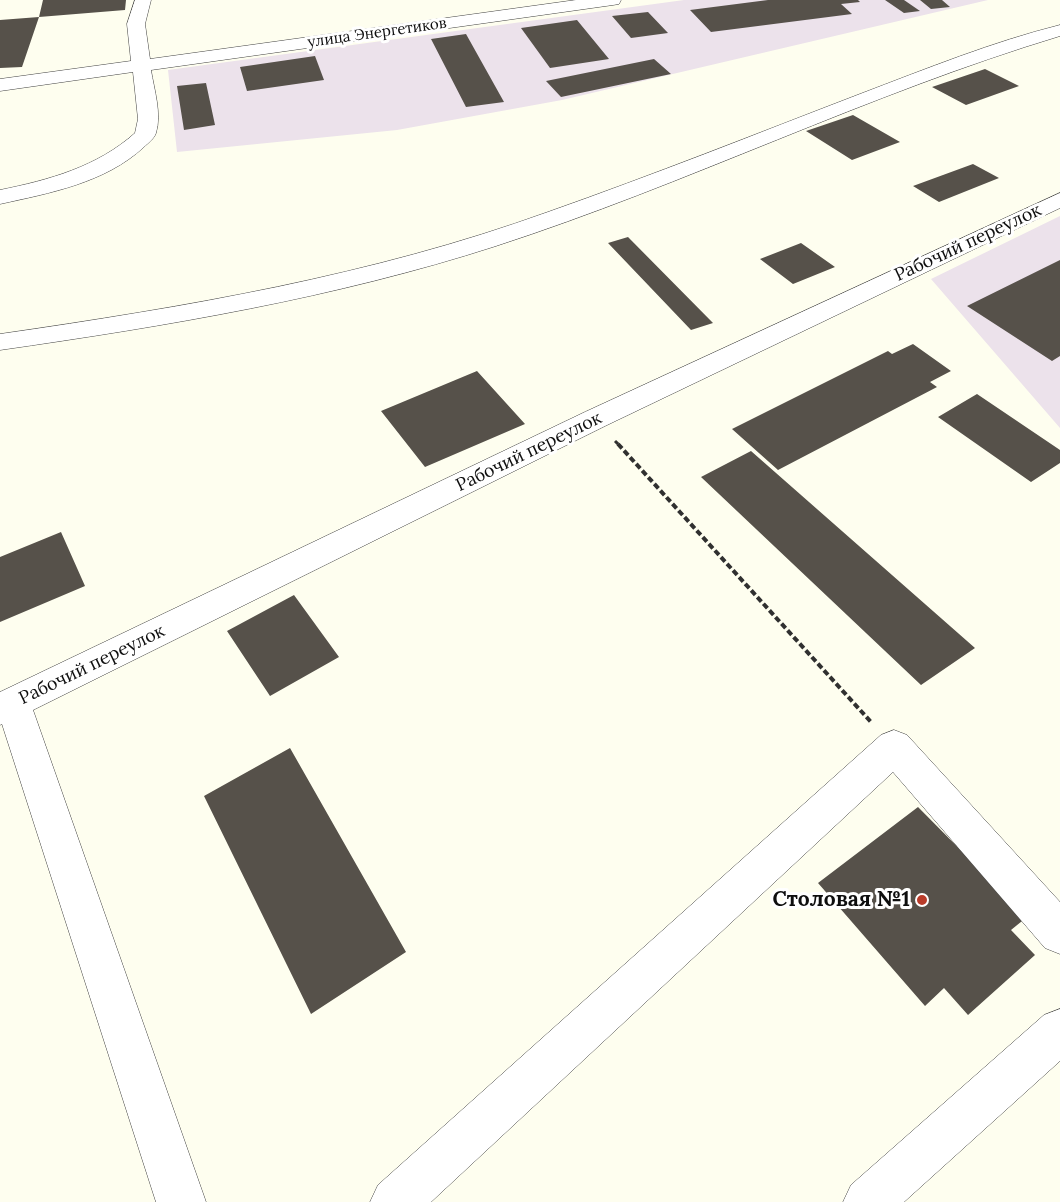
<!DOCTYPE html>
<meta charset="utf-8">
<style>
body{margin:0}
canvas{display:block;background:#fefeef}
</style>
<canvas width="1060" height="1202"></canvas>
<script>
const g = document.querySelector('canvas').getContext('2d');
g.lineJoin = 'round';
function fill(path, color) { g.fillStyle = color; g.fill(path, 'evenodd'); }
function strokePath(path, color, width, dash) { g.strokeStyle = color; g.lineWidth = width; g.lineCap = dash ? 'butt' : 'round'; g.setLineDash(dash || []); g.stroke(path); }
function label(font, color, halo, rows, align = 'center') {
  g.font = font + ' Lora,serif'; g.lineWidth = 6; g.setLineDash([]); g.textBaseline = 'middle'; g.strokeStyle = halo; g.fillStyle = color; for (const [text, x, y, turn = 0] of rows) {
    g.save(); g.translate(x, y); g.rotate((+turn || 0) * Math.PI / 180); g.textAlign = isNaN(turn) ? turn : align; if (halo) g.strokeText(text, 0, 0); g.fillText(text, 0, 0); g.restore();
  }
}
fill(new Path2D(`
 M684 0H988L562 100 397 130 177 152 168 70Z
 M1060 216V428L931 279Z`), '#ece2eb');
fill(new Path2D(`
 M43 0H126L125 10 39 17Z
 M768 0H858L860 2 841 4 852 14 711 32 690 10Z
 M885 0H904L920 11 904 13Z
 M920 0H942L950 7 931 9Z
 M648 12 668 33 631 38 612 16Z
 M39 17 22 67 0 68V20Z
 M577 20 609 59 550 68 521 28Z
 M466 34 504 102 466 107 431 39Z
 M315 56 324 80 247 91 240 67Z
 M654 59 671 74 561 97 546 81Z
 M985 69 1019 86 966 105 932 87Z
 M206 83 215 125 184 130 177 86Z
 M853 115 900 142 852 160 806 131Z
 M973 164 999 178 939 202 913 186Z
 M628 237 713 323 691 330 608 243Z
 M801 243 835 267 793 284 760 259Z
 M1060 260V356L1052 361 967 306Z
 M913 344 951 371 930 382 937 387 778 470 732 429 888 351 892 354Z
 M477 371 525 424 425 467 381 411Z
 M977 394 1060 450V463L1031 482 938 417Z
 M751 451 975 648 921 685 701 477Z
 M61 532 85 586 0 622V557Z
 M294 595 339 657 270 696 227 631Z
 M290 748 406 952 311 1014 204 796Z
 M918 807 1027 917 1011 930 1035 955 968 1015 944 988 925 1006 818 883Z`), '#56514a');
const minor = new Path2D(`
 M135 0H151L145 24 150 59 576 0H621L619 4 613 5 151 70C154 89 162 114 156 133 154 139 148 143 144 147 105 183 50 193 0 204V190C49 180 97 167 135 133L138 119 133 72 0 91V79L131 61 127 24Z
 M1060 25V36C868 94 687 184 496 246 335 298 167 326 0 350V334C186 307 371 276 548 212 653 175 756 134 860 94 926 69 992 42 1060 25Z
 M1060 193V208L605 426 33 710 206 1202H156L2 724 0 725V692L585 412Z
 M894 730 907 735 1060 902V954L1045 948 893 772 431 1202H370L378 1185 881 735Z
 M1060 1009V1061L904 1202H843L851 1185 1044 1015Z`);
strokePath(minor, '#414141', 1);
strokePath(new Path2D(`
 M615 441 619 445`), '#303030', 3, [4.5, 2]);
strokePath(new Path2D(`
 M618 444 871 722`), '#303030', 4, [6, 3]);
fill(minor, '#fff');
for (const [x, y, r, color] of [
 [922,900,6,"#b93c2a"]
]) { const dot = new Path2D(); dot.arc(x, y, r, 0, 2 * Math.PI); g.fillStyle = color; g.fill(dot); strokePath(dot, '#fff', 2); }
label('15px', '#0e0e0e', '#fff', [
 ["улица Энергетиков",377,33,-8]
]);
label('18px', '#0e0e0e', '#fff', [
 ["Рабочий переулок",968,243,-25],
 ["Рабочий переулок",529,452,-26],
 ["Рабочий переулок",92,665,-26]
]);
label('bold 21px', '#0e0e0e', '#fff', [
 ["Столовая №1",910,900]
], 'right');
</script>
